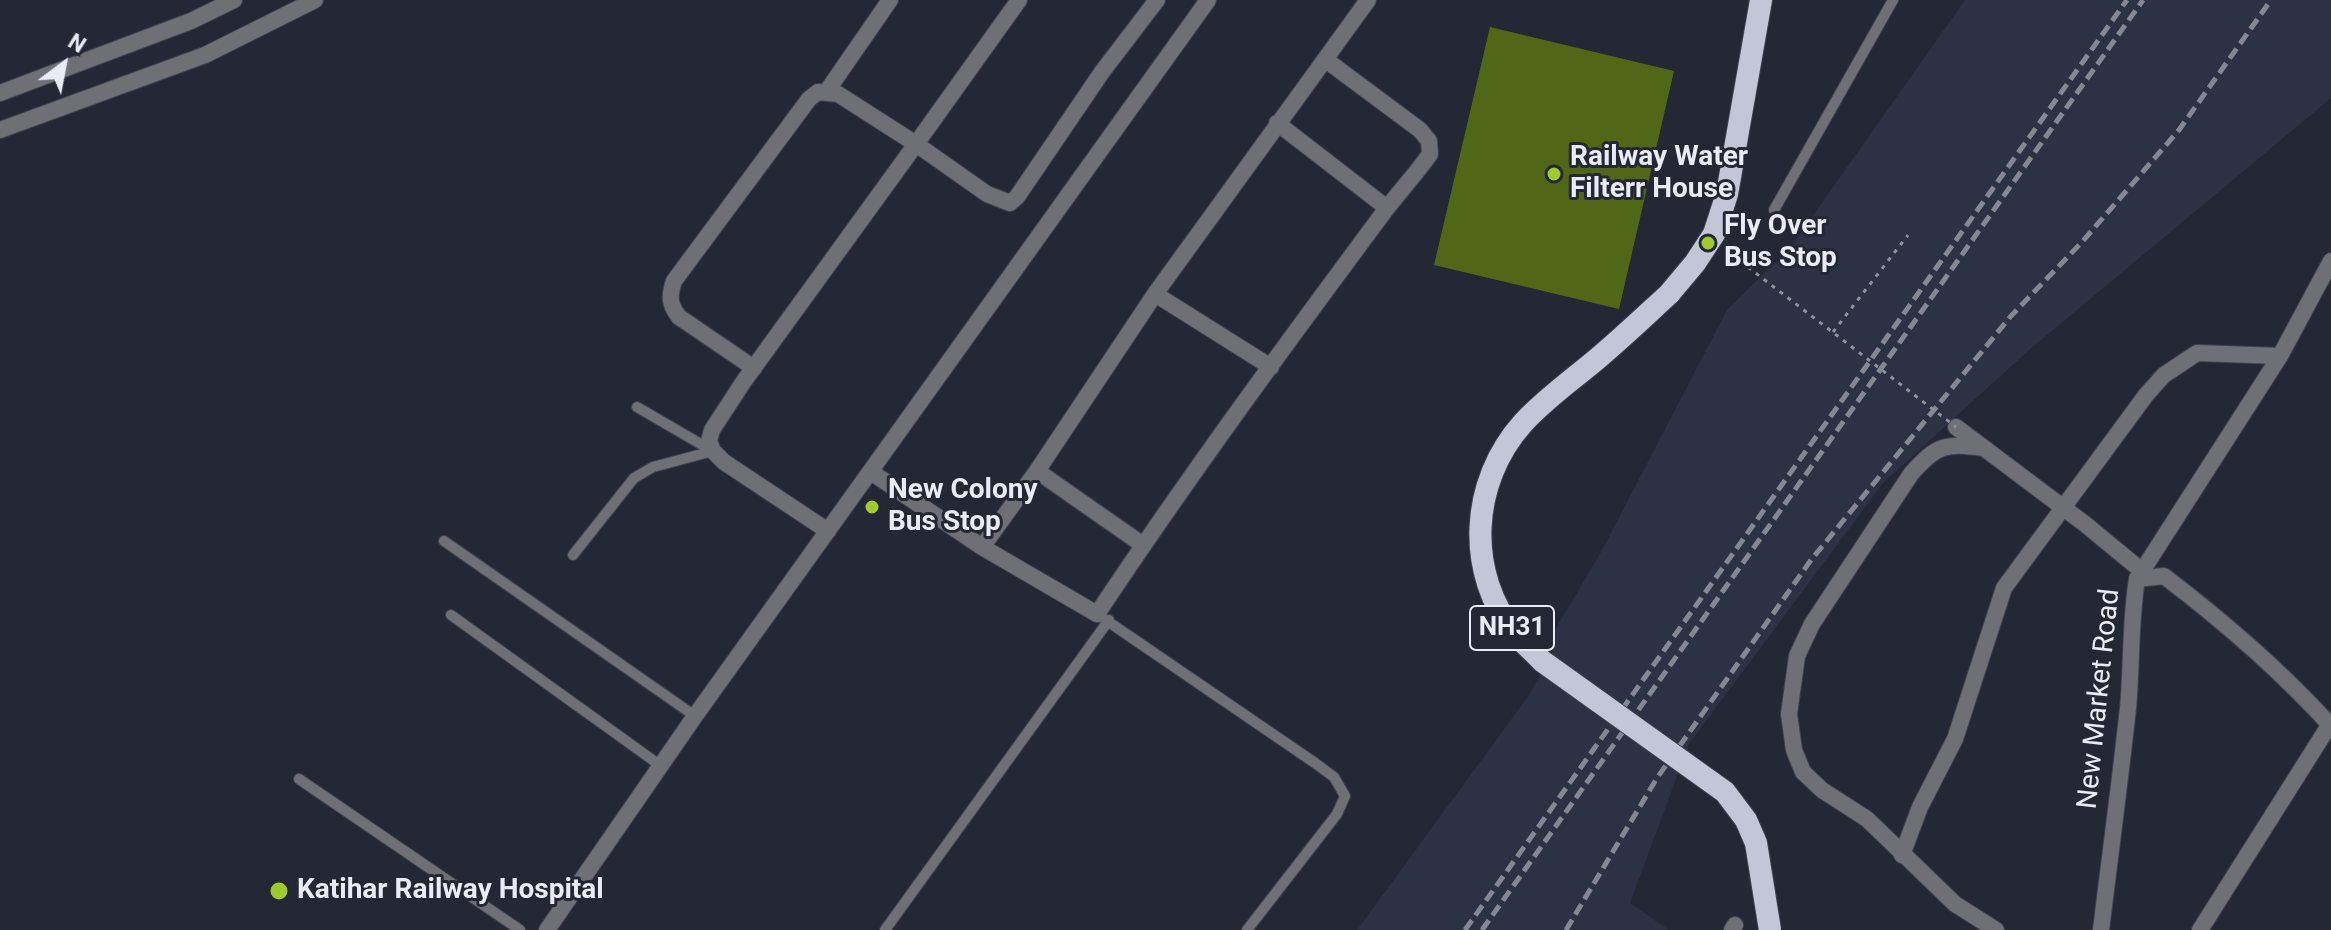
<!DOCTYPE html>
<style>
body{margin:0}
#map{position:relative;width:2331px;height:930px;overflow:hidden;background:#242734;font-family:Roboto,sans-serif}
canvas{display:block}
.north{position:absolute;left:24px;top:24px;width:80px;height:80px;-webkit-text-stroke:6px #242734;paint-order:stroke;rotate:32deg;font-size:22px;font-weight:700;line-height:32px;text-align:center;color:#eaecf5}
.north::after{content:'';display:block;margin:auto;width:28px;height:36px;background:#eaecf5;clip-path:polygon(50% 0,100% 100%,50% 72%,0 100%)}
</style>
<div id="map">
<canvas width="2331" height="930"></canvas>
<div class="north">N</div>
</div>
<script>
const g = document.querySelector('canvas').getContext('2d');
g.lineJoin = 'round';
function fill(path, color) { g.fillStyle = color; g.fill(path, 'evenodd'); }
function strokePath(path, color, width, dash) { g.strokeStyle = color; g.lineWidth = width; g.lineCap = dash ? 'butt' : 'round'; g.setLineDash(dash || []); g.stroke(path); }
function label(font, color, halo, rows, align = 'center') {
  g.font = font + ' Roboto,sans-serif'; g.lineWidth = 6; g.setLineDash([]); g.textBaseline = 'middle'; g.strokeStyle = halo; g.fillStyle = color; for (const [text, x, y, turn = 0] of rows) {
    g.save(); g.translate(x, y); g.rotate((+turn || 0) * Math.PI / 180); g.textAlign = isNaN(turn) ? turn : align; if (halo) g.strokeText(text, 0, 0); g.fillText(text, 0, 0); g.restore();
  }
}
fill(new Path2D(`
 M1965 0H2331V98L2028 351 1883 483 1689 744 1630 903 1669 930H1357L1529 695 1553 651 1546 645 1601 552 1727 310 1790 248Z`), '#2d3144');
fill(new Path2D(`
 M1490 27 1674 71 1619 309 1434 265Z`), '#506717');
const service = new Path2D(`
 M1774 210 1893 0
 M637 407 711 450
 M444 541 695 716
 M573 555 634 478 653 467 713 451
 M1097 614 1315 763 1334 777 1345 796 1337 814 1247 930
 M451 615 661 766
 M299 779 520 930
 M885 930 1109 620`);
const minor = new Path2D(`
 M827 91 890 0
 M0 93 191 21 234 0
 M1277 123 1387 208
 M0 130 205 55 315 0
 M1155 294 1271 367
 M754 368 679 317C669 304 669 296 674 281L809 99 818 92 838 94 916 144 1019 0
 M1956 427 2085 524 2142 571
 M1984 448C1946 443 1937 444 1911 474L1812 624 1797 656 1789 714 1794 750 1803 772 1822 790 1867 819 1955 904 1996 930
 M1037 471 1143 545
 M871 472 982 547 1097 614C1188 477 1286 344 1384 212 1399 192 1416 174 1430 154L1429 141 1420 130 1326 60
 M828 531 724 462 713 451 709 441 712 430 744 381 916 144 987 194 1010 203 1017 197 1102 72 1157 0
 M982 547 1037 471 1155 294 1368 0
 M2137 579 2280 356 2331 261
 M1902 855 1920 807 1955 739 2004 588 2146 395 2164 375 2197 353 2280 356
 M547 930 695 716 1208 0
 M1732 930 1735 925
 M2200 930 2330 724`);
const tertiary = new Path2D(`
 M2101 930C2110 856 2120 782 2128 708 2132 665 2130 621 2137 579L2164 576C2223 621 2281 671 2331 726`);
const trunk = new Path2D(`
 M1669 294 1695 263 1714 234 1727 194 1761 0`);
strokePath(service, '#40434f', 12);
strokePath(minor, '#40434f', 18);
strokePath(tertiary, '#40434f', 18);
strokePath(trunk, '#40434f', 24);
strokePath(new Path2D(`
 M1727 252 1740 261
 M1833 332 1908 235`), '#8f919c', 3, [4, 6]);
strokePath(service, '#6e7076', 10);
strokePath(minor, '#6e7076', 16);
strokePath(tertiary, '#6e7076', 16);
strokePath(trunk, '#c2c6d6', 22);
strokePath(new Path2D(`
 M1465 930 2127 0
 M1482 930 2143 0
 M1566 930 1657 778 1811 560 2011 316 2082 242 2179 130 2271 0`), '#858893', 5, [12, 6]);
const trunkBridge = new Path2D(`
 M1669 294C1645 316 1622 338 1597 359 1572 380 1545 399 1523 423 1470 482 1465 573 1516 635 1524 644 1534 652 1542 661L1725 792 1746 820 1756 843 1770 930`);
strokePath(trunkBridge, '#40434f', 24, []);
strokePath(new Path2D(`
 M1740 261 1956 427`), '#8f919c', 3, [4, 6]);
strokePath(trunkBridge, '#c2c6d6', 22);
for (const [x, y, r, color] of [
 [1554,174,8,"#9eca2f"],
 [1708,243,8,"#9eca2f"],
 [872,507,8,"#9eca2f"],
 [279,891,10,"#9eca2f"]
]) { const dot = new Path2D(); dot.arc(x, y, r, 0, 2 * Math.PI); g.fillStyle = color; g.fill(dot); strokePath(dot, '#242734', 3); }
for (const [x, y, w] of [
 [1512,628,84]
]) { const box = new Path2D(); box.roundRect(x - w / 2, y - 22, w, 44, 6); g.fillStyle = '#242734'; g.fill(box); strokePath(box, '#eaecf5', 2); }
label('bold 26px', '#eaecf5', null, [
 ["NH31",1512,628]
]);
label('bold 28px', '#eaecf5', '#242734', [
 ["Railway Water",1570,158],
 ["Filterr House",1570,190],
 ["Fly Over",1724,227],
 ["Bus Stop",1724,259],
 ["New Colony",888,491],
 ["Bus Stop",888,523],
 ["Katihar Railway Hospital",297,891]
], 'left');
label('28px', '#eaecf5', '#242734', [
 ["New Market Road",2100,699,-84]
]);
</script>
